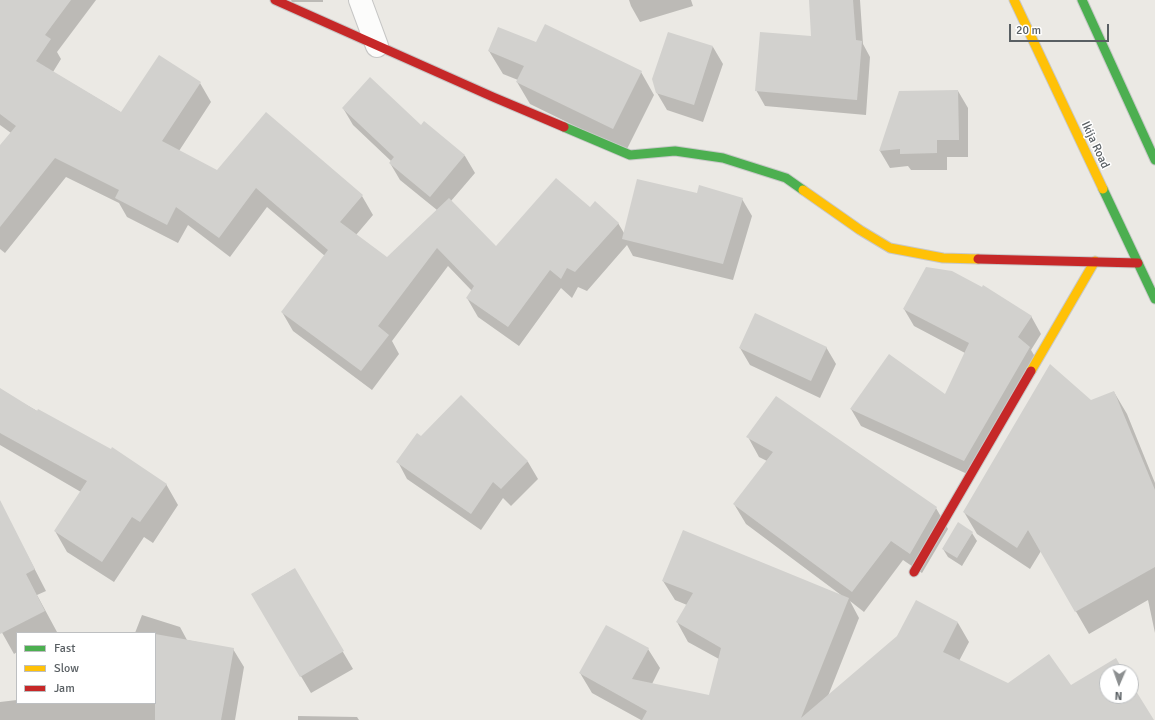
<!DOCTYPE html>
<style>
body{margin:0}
#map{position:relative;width:1155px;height:720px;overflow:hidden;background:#ebe9e4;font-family:Signika,sans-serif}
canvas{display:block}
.legend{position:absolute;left:16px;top:632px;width:140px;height:72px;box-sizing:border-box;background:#fff;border:1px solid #bdbfc1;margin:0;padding:5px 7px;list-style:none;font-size:12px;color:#595f63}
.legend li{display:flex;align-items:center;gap:8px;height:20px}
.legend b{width:20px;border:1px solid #bdbfc1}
.north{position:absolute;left:1099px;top:664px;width:40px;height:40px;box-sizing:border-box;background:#fff;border:1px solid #bdbfc1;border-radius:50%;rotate:182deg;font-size:11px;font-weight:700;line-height:16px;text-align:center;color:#595f63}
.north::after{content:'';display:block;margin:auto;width:14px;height:18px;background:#8c8f90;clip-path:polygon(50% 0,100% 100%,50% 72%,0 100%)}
.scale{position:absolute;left:1009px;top:24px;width:100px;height:18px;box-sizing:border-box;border:2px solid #595f63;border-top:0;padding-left:5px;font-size:12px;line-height:14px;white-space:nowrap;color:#595f63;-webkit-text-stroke:3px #fff;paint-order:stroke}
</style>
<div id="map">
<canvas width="1155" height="720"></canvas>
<ul class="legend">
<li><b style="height:5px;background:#4caf50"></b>Fast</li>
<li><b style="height:5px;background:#ffc107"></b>Slow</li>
<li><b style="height:5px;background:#c62828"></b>Jam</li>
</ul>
<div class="north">N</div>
<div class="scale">20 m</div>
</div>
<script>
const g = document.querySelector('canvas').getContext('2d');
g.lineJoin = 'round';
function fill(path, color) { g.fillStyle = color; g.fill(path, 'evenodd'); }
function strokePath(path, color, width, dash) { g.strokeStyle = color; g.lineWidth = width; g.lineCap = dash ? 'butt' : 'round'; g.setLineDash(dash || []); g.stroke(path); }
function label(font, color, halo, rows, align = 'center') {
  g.font = font + ' Signika,sans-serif'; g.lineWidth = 3; g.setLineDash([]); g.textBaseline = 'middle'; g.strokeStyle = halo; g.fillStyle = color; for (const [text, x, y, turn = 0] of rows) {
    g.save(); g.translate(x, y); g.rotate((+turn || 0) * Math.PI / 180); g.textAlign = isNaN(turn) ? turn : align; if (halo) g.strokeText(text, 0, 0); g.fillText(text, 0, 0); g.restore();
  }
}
fill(new Path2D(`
 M7 0H96L57 52 61 59 53 72 122 113 200 83 211 102 179 151 217 171 362 196 373 215 356 235 387 258 437 210 400 180 390 163 391 161 353 125 343 108 421 126 424 122 465 156 475 173 451 201 496 248 590 209 618 223 624 233 697 194 742 199 752 216 733 280 633 256 627 245 587 291 578 287 572 298 561 288 519 346 478 317 467 298 472 291 448 266 392 341 399 354 372 390 293 331 282 312 325 256 267 207 230 257 188 225 178 243 127 217 119 203 66 177 5 253 0 249V147L11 133 0 125V11Z
 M291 0H323V2H292Z
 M629 0H691L693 6 640 22 631 6Z
 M810 0H860L863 44 870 57 866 115 765 106 756 90 812 37Z
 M668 33 713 47 723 64 703 122 667 110 657 93Z
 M536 43 641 72 654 95 626 151 530 104 517 82 518 80 503 74 489 51Z
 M958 91 968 108V157H947V170H911L908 166 890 168 880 151 900 92Z
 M904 309 1031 316 1041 334 1031 350 1040 365 974 477 861 426 851 409 946 396 965 353 914 326Z
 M826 347 836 364 820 398 750 365 740 348Z
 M0 390 166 484 178 505 153 543 144 537 114 582 67 552 55 531 81 492 0 445Z
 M1114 392 1127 414 1155 483V633L1148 600 1089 634 1041 551 1030 569 977 534 964 512 1091 401Z
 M461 397 528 462 538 479 511 506 503 498 481 530 407 479 398 462Z
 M776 398 936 508 948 529 922 573 903 560 864 612 850 601 859 618 828 696 897 637 916 602 958 623 969 642 928 720H641L592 693 580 673 648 649 660 668 652 684 710 697 719 659 688 642 677 622 687 605 675 600 663 581 841 595 746 524 734 504 767 461 759 457 748 437Z
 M0 502 46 591 37 595 57 632 17 633V652L14 654 0 629Z
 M972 533 977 541 962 566 948 557 943 549Z
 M294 569 353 669 311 693 252 594Z
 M142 615 180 627 187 640 233 649 244 667 235 720H0V702L17 700V703H155V633H135Z
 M298 716 357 717 359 720H298Z`), '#0003');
fill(new Path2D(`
 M0 0H71L45 35 51 39 36 61 121 112 159 55 201 82 162 141 217 170 266 112 363 195 340 222 387 257 449 198 496 246 556 178 590 207 595 201 619 223 575 272 567 268 561 279 550 270 508 327 466 298 474 286 437 248 378 326 389 335 361 371 281 312 328 250 256 188 219 238 176 207 167 225 115 198 119 190 55 158 0 227V145L16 126 0 114Z
 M809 0H853L856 40 862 41 857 100 755 91 760 32 811 36Z
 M545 24 642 71 613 129 516 82 524 66 488 51 498 27 536 42Z
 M668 32 713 46 694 105 656 93 652 79Z
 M370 77 421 125 424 121 465 155 430 197 389 163 394 157 342 108Z
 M958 90 959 140H937V153L900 154V149L879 151 899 91Z
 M637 179 697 193 699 185 743 198 723 264 622 239Z
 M926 267 952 271 982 287 983 285 1032 316 1018 337 1030 347 964 461 850 409 889 354 945 394 969 343 903 309Z
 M755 313 827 347 811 381 739 348Z
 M1050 364 1091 400 1114 391 1155 490V567L1075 612 1028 530 1017 548 963 512Z
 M0 388 37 411 38 409 111 449 112 447 167 484 140 522 132 517 102 562 54 531 87 481 0 433Z
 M461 395 528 461 501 489 493 482 471 514 396 462 417 433 421 436Z
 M776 396 937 507 910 554 891 541 852 592 733 504 773 452 746 437Z
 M0 500 35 569 26 574 45 611 0 634Z
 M958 522 973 532 957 558 942 549Z
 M683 530 849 598 801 718 897 636 916 600 958 622 943 652 1008 683 1049 654 1071 685 1116 658 1124 672H1107V696H1131V683L1154 720H642L647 711 579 673 606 625 649 648 632 679 709 695 721 648 676 622 693 593 662 581Z
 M295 568 344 651 300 677 251 594Z
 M155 634 234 648 221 720H155Z`), '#d2d1ce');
const street = new Path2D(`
 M360 0 377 46`);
const fast = new Path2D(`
 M1082 0 1155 160
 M564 127 630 155 675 151 723 158 786 178 803 190
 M1103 189 1155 299`);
const slow = new Path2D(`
 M1014 0 1103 189
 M803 190 860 230 890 248 943 258 978 259
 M1031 371 1095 261`);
const jam = new Path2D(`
 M275 0 493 97 564 127
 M978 259 1138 263
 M914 572 1031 371`);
strokePath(street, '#c6c6c5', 24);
strokePath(fast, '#c8c8c8', 11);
strokePath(slow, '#c8c8c8', 11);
strokePath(jam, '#c8c8c8', 11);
strokePath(street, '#fcfcfb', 22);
strokePath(fast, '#4caf50', 9);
strokePath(slow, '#ffc107', 9);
strokePath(jam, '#c62828', 9);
label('12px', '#595f63', '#fff', [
 ["Ikija Road",1095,145,65]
]);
</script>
